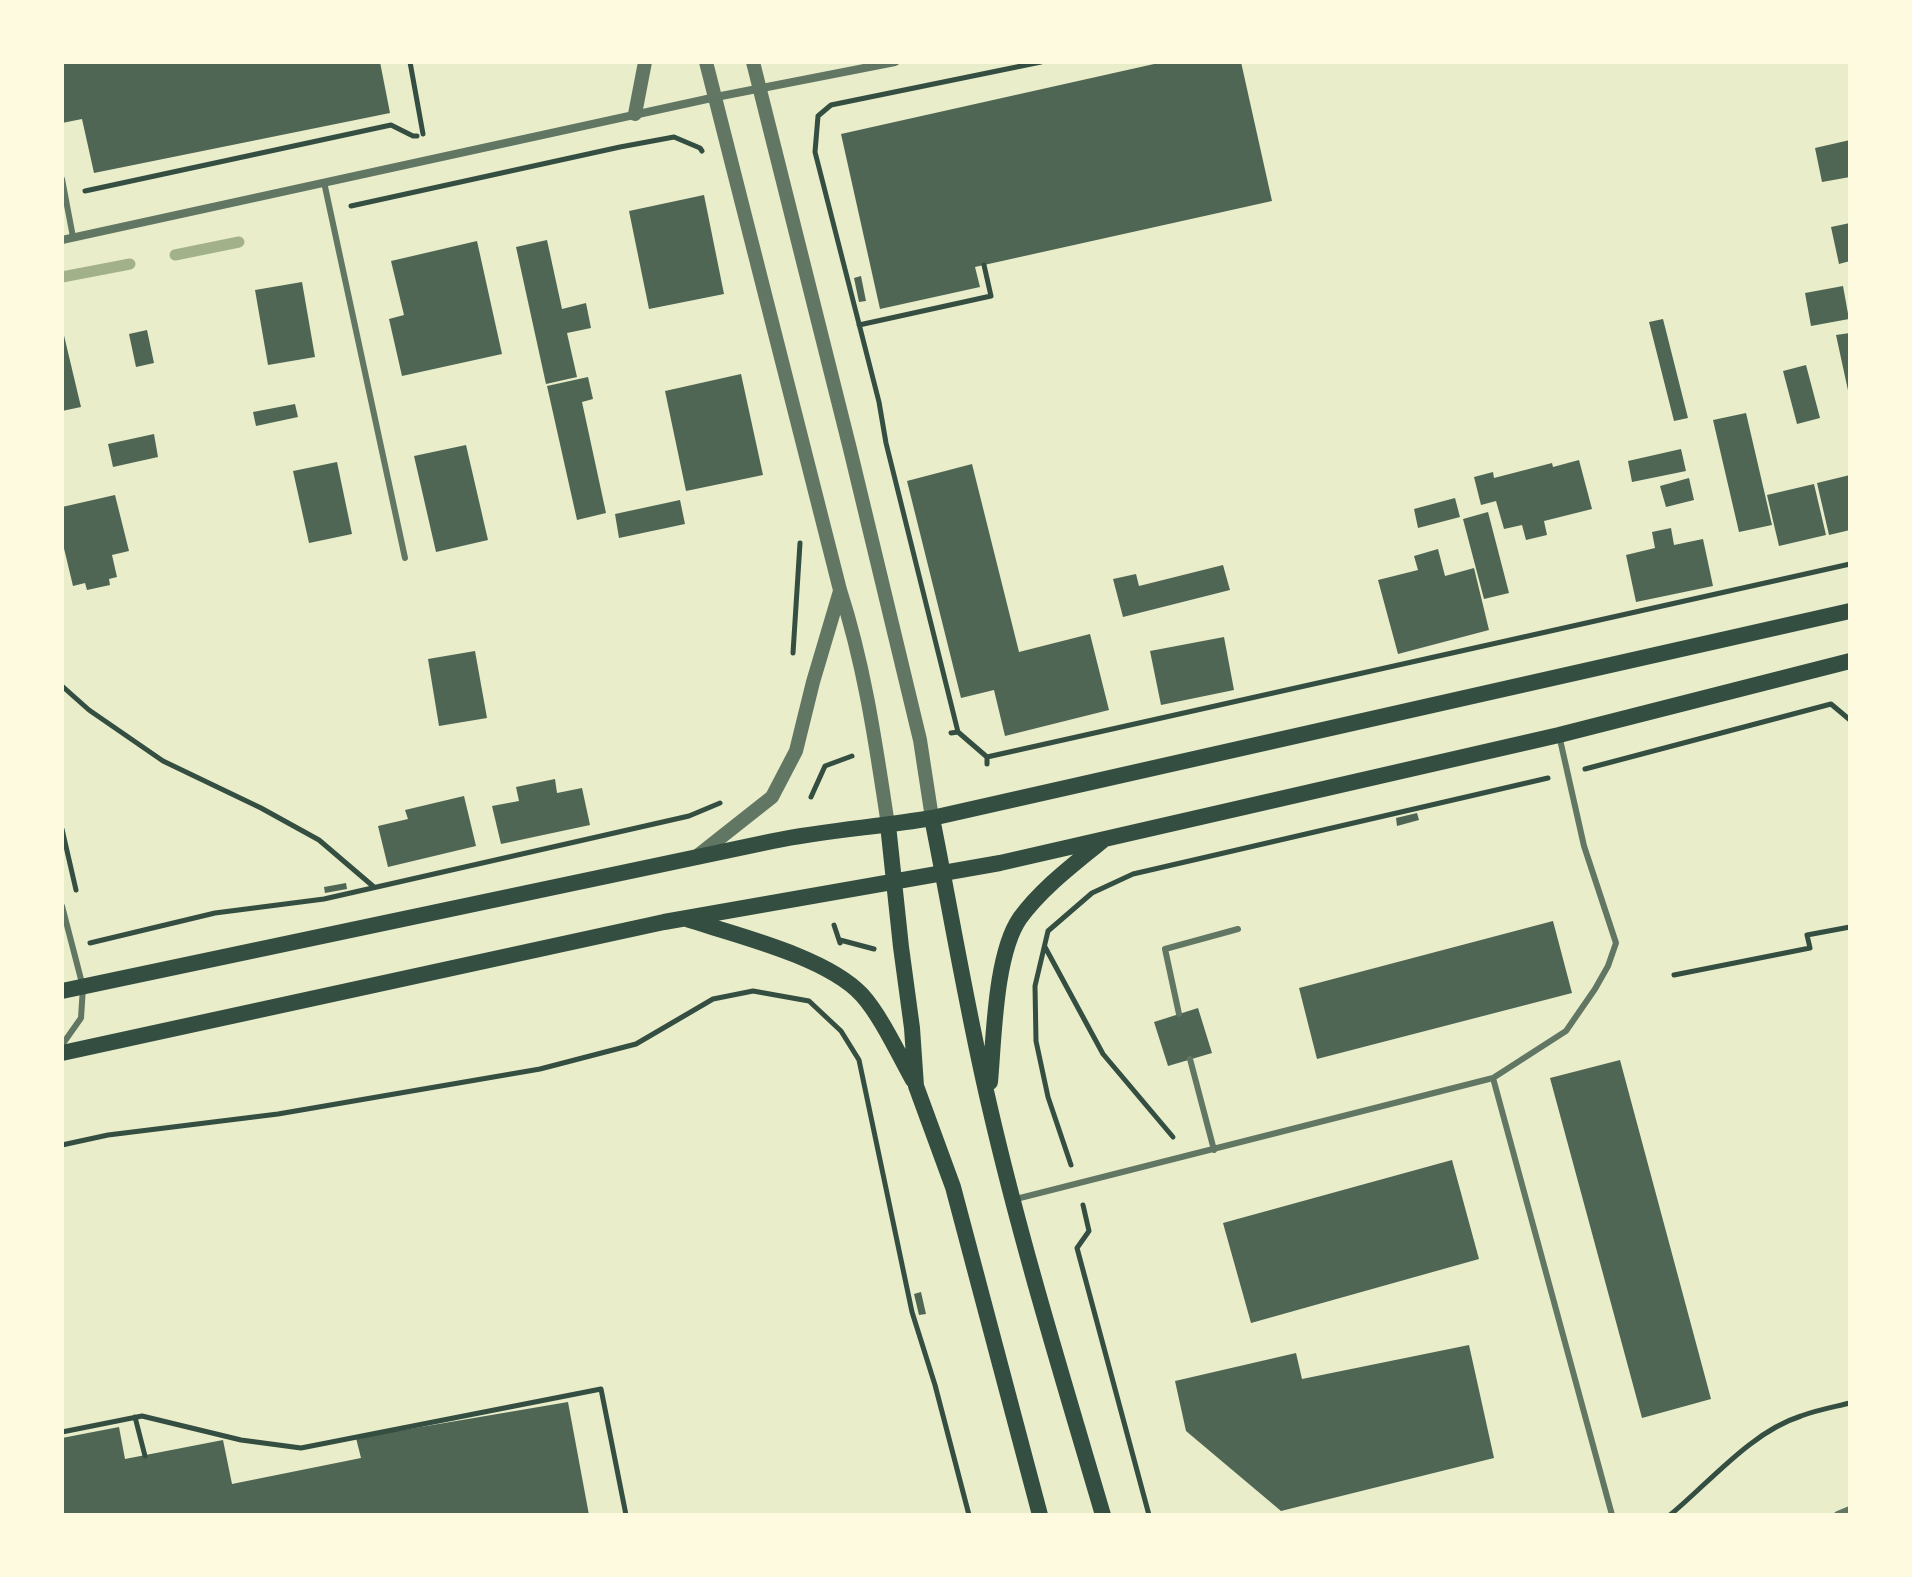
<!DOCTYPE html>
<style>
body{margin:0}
#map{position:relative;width:1912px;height:1577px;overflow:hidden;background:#e9edc9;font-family:Ubuntu,sans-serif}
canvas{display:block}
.frame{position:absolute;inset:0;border:64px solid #fefae0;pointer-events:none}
</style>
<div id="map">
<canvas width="1912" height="1577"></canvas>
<div class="frame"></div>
</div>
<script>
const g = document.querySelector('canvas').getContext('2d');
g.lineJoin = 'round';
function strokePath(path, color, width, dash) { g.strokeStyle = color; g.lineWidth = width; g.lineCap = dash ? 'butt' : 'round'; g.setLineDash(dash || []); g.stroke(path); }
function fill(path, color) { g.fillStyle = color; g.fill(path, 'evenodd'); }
strokePath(new Path2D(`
 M175 255 239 242
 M62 277 130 264`), '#a3b18a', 11);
fill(new Path2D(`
 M62 62H380L390 113 94 173 82 119 62 123Z
 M1163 62H1241L1272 201 975 267 980 287 880 309 841 134Z
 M1850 140V177L1822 182 1815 148Z
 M704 195 724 294 649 309 629 211Z
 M1850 223V261L1839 264 1831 227Z
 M547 240 562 309 586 303 591 328 567 333 577 377 546 384 516 247Z
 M477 241 502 354 402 376 389 319 404 315 391 261Z
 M861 276 866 301 859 302 854 278Z
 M302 282 315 357 268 365 255 290Z
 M1843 286 1849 319 1811 326 1805 293Z
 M1663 319 1688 418 1674 421 1649 322Z
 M62 327 81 407 62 411Z
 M147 330 154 363 136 367 129 334Z
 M1850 333V395H1849L1836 335Z
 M1806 365 1820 418 1797 424 1783 371Z
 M741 374 763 475 686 491 665 391Z
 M588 377 593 399 582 402 606 513 577 520 547 386Z
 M295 404 298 417 256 426 253 412Z
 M1746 413 1772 525 1739 532 1713 420Z
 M154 434 158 457 113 467 108 444Z
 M466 445 488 540 436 552 414 456Z
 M1681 449 1686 471 1632 482 1628 461Z
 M1579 460 1592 509 1544 521 1547 535 1526 540 1522 525 1504 529 1496 501 1481 505 1474 477 1493 472 1494 478 1552 463 1553 467Z
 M337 462 352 534 309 543 293 471Z
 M972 464 1019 652 1090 634 1109 710 1005 736 994 690 961 698 907 481Z
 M1850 475V530L1829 535 1817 483Z
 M1689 478 1694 500 1666 507 1660 486Z
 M1814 484 1826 535 1779 546 1767 495Z
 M115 495 129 551 112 555 117 577 109 579 110 585 87 590 85 583 73 586 62 540V507Z
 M1455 498 1460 517 1418 528 1414 509Z
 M680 500 685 524 619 538 615 514Z
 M1488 512 1509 593 1484 599 1463 519Z
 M1671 528 1674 545 1703 539 1713 586 1636 602 1626 555 1655 548 1652 532Z
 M1438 549 1445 576 1474 568 1489 630 1398 654 1378 580 1418 570 1414 556Z
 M1223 565 1230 590 1123 617 1113 579 1136 574 1139 586Z
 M1224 637 1234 690 1161 705 1150 651Z
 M475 651 487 718 439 726 428 659Z
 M555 779 557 793 582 788 590 825 501 844 492 806 519 801 516 787Z
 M464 796 476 846 388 867 378 826 408 819 405 810Z
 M1417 813 1419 820 1397 826 1396 818Z
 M346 883 347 889 325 893 324 887Z
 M1553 921 1572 993 1317 1059 1299 988Z
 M1198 1008 1212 1053 1168 1066 1154 1022Z
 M1620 1060 1711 1399 1642 1418 1550 1078Z
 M1452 1160 1479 1259 1251 1323 1223 1223Z
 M921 1292 926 1314 919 1315 914 1294Z
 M1469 1345 1494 1458 1281 1511 1186 1431 1175 1381 1296 1353 1302 1379Z
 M568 1402 589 1515H62V1438L119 1427 125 1459 223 1440 232 1484 361 1458 356 1438Z`), '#4f6655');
strokePath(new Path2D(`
 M410 62 423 134
 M85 191 391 125 413 136H417
 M351 206 620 147 674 137 700 148 702 151
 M859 325 991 296 984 265
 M793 653 800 543
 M62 686 89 710 163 761 261 808 319 840 374 887
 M958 732 886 443 879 402 815 152 818 116 831 105 1041 62
 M951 733 958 732 987 757V764
 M987 757 1850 564
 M1585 769 1831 704 1850 720
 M811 797 825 766 852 756
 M62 829 76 890
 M834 925 840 943
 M840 940 874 949
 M90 943 215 913 324 899 689 816 720 803
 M1045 947 1103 1054 1173 1137
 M1674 975 1810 948 1807 935 1850 927
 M62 1145 108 1135 278 1114 540 1069 636 1044 713 999 753 991 809 1001 841 1031 859 1060 912 1312 935 1385 969 1515
 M1071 1165 1048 1097 1036 1041 1035 986 1048 931 1092 893 1133 874 1548 778
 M1083 1205 1089 1231 1077 1248 1149 1515
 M135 1417 145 1456
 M62 1432 142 1416 241 1440 301 1448 601 1389 626 1515
 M1670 1515C1710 1482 1751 1432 1801 1416 1817 1410 1834 1407 1850 1403`), '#344e41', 5);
strokePath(new Path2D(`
 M62 179 73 237
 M324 182 405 558
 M62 906 83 987 81 1018 62 1045
 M1179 1014 1165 949 1238 929
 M1190 1059 1214 1150
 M1493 1078 1566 1031 1595 989 1608 966 1616 943 1584 846 1559 735
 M1012 1200 1493 1078 1612 1515`), '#617663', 6);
strokePath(new Path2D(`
 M62 240 716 97 895 62
 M1838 1515 1850 1510`), '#617663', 8);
strokePath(new Path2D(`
 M706 62 840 590C865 667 876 746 888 825
 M753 62 850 449 920 740 932 818
 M635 114 645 62
 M696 857 772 797 796 751 813 682 840 591`), '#617663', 14);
strokePath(new Path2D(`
 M932 818C951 913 967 1010 989 1104 1021 1243 1063 1379 1103 1515
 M888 825 901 947 912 1028 916 1086 953 1187 1040 1515
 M686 919C736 935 827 957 862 995 881 1016 899 1055 913 1080
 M62 991 773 841C826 830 879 827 932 818L1850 611
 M62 1053 664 922 1000 863 1559 735 1850 661
 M990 1082C994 1038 995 954 1020 918 1042 888 1073 865 1102 841`), '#344e41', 16);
</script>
